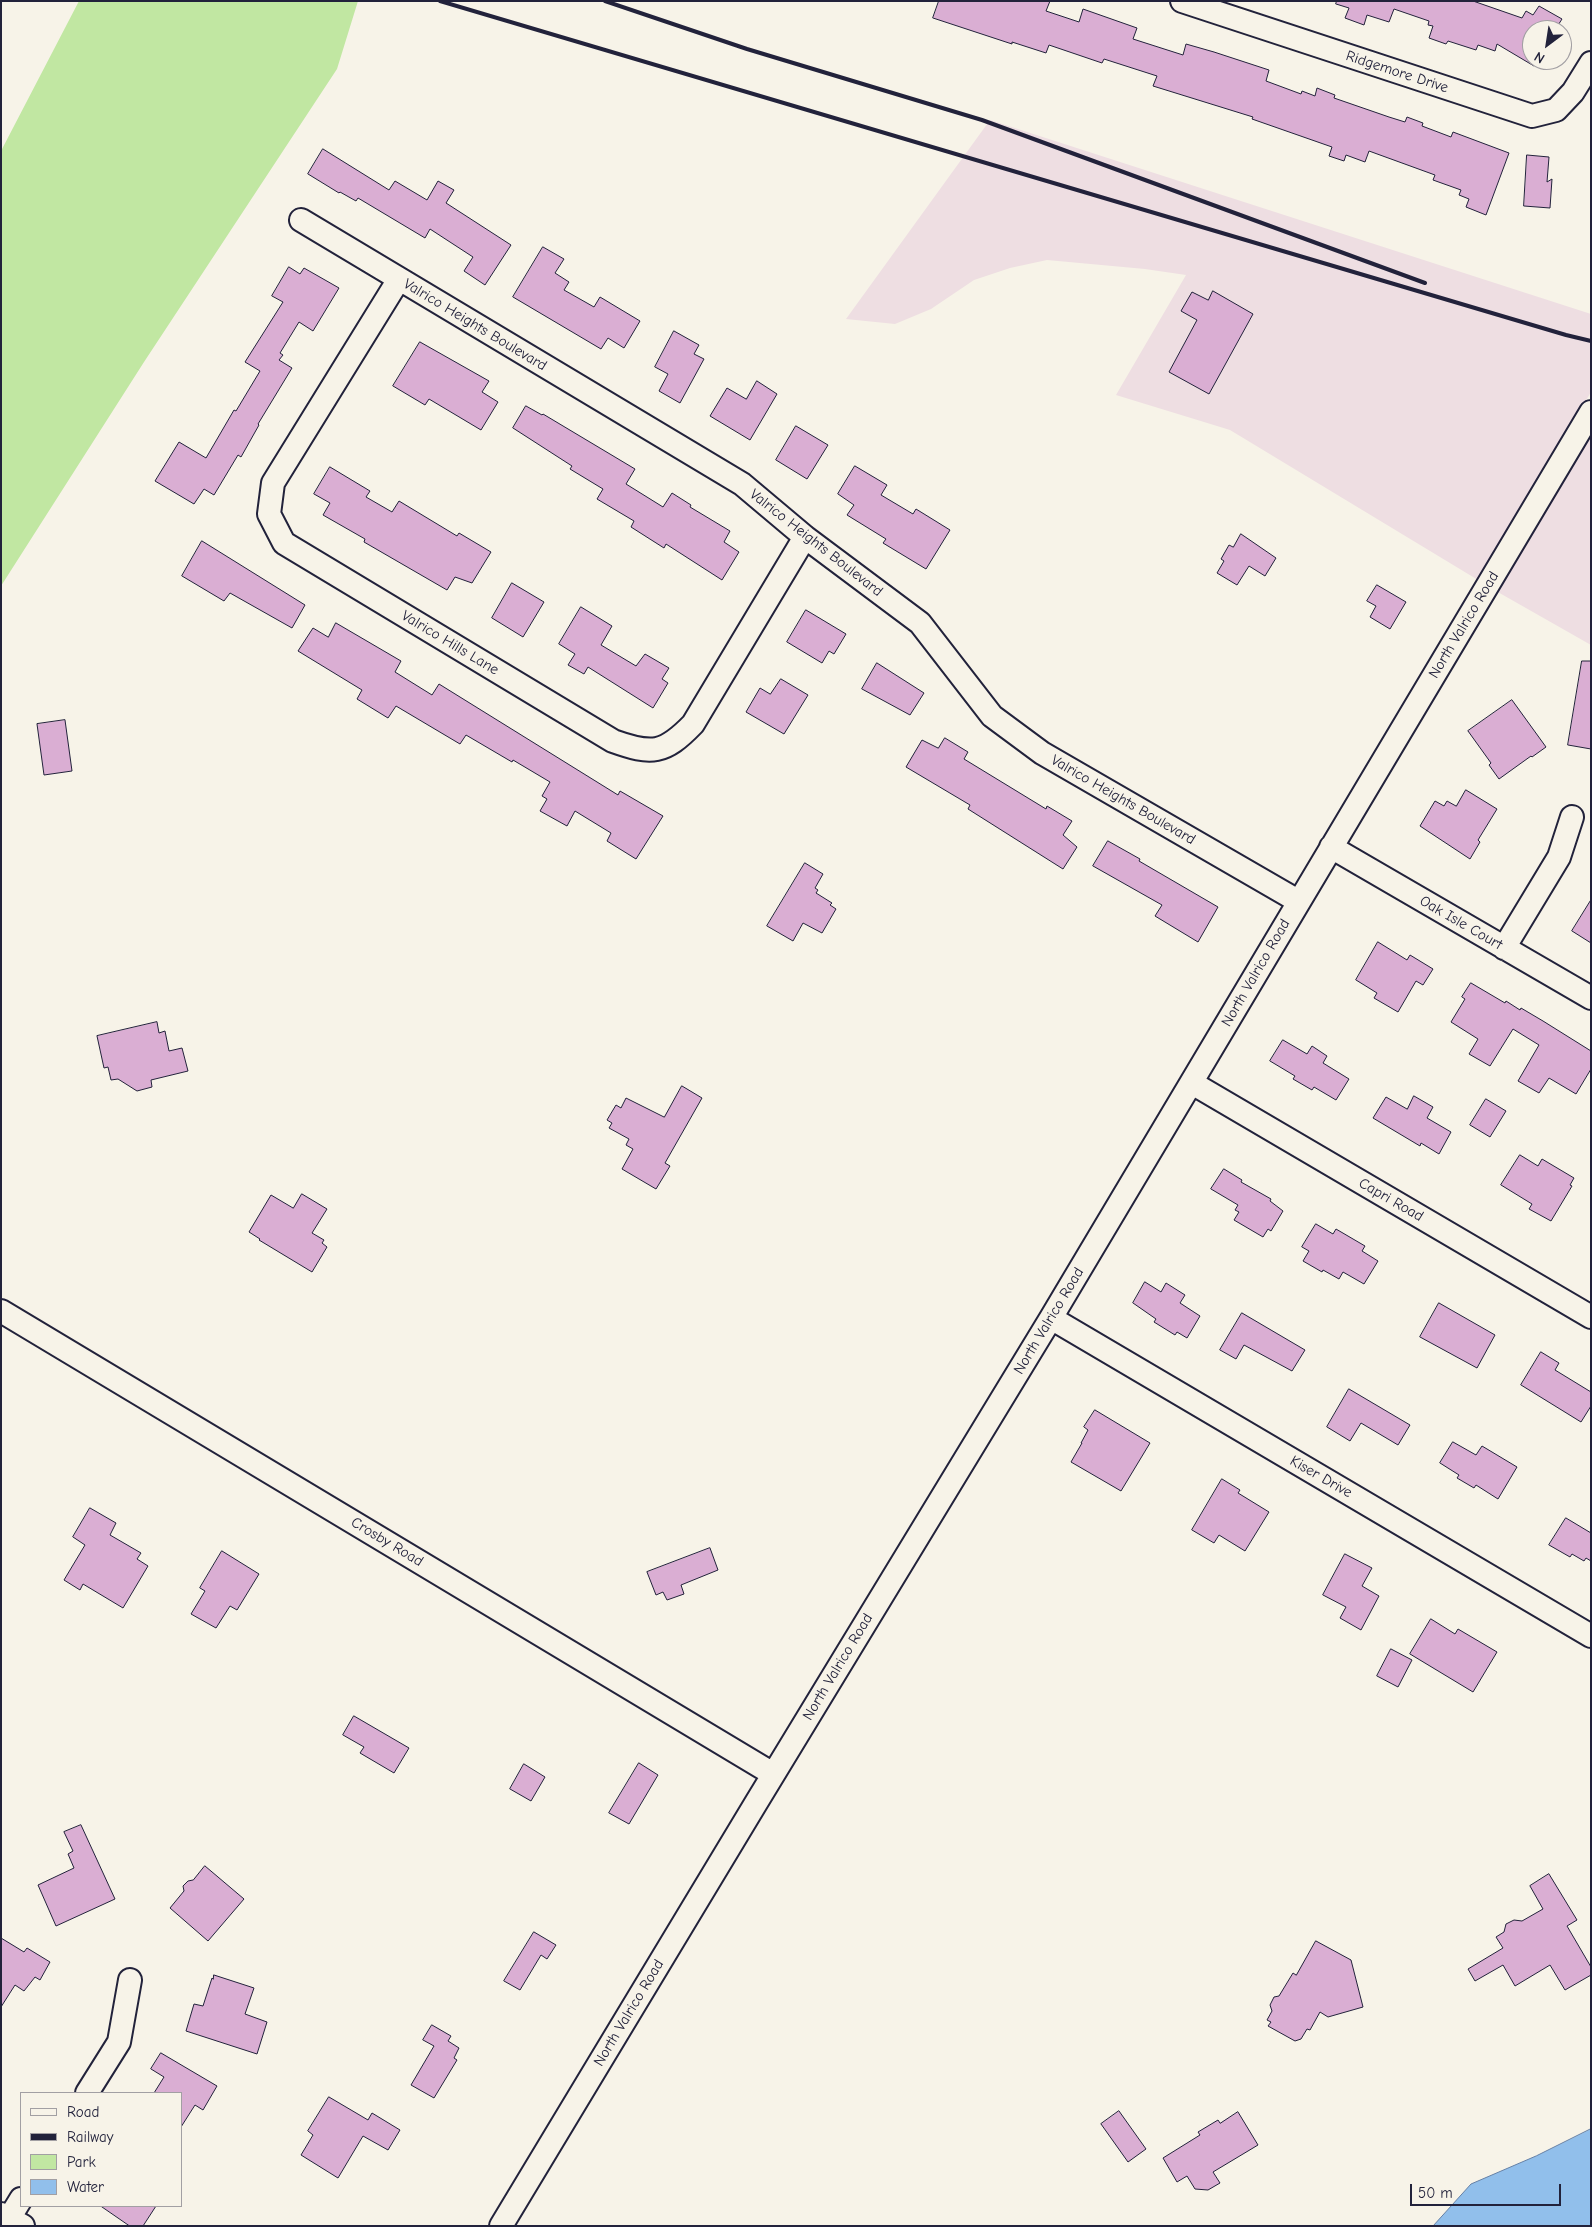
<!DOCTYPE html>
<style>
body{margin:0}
#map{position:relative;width:1592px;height:2227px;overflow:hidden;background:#f7f3e8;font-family:"Comic Neue",sans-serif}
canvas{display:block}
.frame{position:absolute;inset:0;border:2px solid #22223b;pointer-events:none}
.legend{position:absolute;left:20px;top:2092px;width:162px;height:115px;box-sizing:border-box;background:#f7f3e8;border:1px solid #a29fa3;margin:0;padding:6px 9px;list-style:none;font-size:15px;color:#22223b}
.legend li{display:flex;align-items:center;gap:10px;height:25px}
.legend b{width:25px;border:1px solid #a29fa3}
.north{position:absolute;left:1522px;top:20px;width:50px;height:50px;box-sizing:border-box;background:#f7f3e8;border:1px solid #a29fa3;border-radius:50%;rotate:211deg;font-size:14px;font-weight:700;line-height:20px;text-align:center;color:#22223b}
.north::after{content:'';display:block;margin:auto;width:18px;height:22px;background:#22223b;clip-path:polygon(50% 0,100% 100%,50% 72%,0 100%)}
.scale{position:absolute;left:1410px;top:2184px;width:151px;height:22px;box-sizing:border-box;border:2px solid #22223b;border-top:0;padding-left:6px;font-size:15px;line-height:18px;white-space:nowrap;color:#22223b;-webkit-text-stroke:4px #f7f3e8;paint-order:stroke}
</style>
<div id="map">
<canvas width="1592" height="2227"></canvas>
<div class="frame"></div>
<ul class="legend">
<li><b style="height:6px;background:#f7f3e8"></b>Road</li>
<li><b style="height:6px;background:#22223b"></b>Railway</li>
<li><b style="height:14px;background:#c1e7a2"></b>Park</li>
<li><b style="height:14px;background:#91bfeb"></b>Water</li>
</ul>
<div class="north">N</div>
<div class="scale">50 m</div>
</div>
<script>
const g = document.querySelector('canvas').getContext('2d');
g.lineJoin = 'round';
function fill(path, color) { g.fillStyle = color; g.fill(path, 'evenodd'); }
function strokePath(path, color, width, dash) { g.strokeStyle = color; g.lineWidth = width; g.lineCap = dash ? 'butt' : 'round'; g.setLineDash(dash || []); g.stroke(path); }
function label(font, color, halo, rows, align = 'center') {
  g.font = font + ' "Comic Neue",sans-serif'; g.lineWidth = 4; g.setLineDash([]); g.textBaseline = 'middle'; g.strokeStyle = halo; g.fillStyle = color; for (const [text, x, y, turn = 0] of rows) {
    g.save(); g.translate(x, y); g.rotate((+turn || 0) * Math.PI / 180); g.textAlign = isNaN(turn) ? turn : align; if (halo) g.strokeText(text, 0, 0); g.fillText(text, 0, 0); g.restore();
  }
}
fill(new Path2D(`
 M990 120 1591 314V392L1478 580 1230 430 1116 395 1186 275 1145 269 1047 260 1010 268 974 280 931 309 895 324 846 319Z
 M1591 432V645L1496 591Z`), '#eedee2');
fill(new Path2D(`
 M79 1H358L337 69 144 362 1 586V151Z`), '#c1e7a2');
const water = new Path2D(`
 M1591 2129V2226H1433L1471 2184 1536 2156Z`);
fill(water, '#91bfeb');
strokePath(water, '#6580a5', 1);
const building = new Path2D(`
 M939 1H1050L1046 11 1079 22 1083 9 1137 28 1133 39 1183 55 1186 44 1214 52 1269 70 1266 81 1301 94 1302 91 1315 96 1317 88 1335 95 1334 98 1389 117 1405 122 1407 117 1423 123 1422 126 1451 137 1453 132 1509 153 1486 215 1466 207 1469 199 1459 195 1461 190 1433 180 1435 175 1369 151 1365 162 1346 155 1344 161 1329 156 1332 147 1252 119 1253 117 1153 86 1157 76 1104 59 1102 63 1049 45 1046 53 1012 42V44L933 18Z
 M1337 1H1473L1522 18 1526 11 1533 15 1539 6 1562 19 1555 30H1532V60H1537L1534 66 1497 44 1495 51 1478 45 1476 50 1448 41 1446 44 1429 38 1433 26 1428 25 1429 21 1394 9 1389 22 1367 15 1364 25 1345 18 1349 8 1336 4Z
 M323 149 389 190 395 181 427 200 438 181 454 190 446 203 511 245 485 285 464 271 473 257 430 229 425 238 358 198 356 201 340 192 339 193 308 174Z
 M1527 155 1549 157 1547 182 1552 179 1550 208 1524 206Z
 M543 247 564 259 555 273 569 282 564 290 594 307 600 297 640 321 624 348 608 338 601 349 513 297Z
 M289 267 300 274 304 268 339 288 313 331 299 322 280 353 283 355 279 360 292 368 258 424 259 425 241 457 238 455 214 495 204 489 194 504 155 481 179 442 206 458 234 410 236 411 260 371 245 362 283 302 272 296Z
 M1213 291 1253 314 1209 394 1169 372 1197 320 1181 311 1192 292 1208 300Z
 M674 331 699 345 694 354 704 359 680 403 659 391 668 374 655 367Z
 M420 342 489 381 482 392 498 402 481 430 429 399 425 405 393 386Z
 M757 381 777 394 750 440 710 416 727 388 746 399Z
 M526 406 542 415 543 414 635 469 626 484 663 507 672 493 691 505 690 507 730 531 724 542 739 552 722 580 666 544 664 548 631 527 634 521 597 499 603 489 570 469 572 466 513 428Z
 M796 426 828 445 807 479 776 460Z
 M855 466 887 485 881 495 913 514 916 509 950 530 926 569 883 543 886 539 847 515 854 505 838 494Z
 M330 467 370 491 366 497 392 512 399 501 457 536 459 533 491 552 472 583 455 577 447 590 364 542 365 539 323 515 330 503 314 494Z
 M1241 534 1276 558 1265 576 1249 566 1237 585 1217 573 1224 561 1221 559 1229 545 1233 547Z
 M202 541 305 605 292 628 230 593 224 601 182 576Z
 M512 583 544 602 523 637 492 618Z
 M1377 585 1406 602 1390 629 1370 617 1376 606 1367 601Z
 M581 607 612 626 601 645 636 666 645 654 669 668 662 679 668 683 653 708 588 667 584 674 568 665 575 654 559 644Z
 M806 610 846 634 834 654 829 651 822 663 787 642Z
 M336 623 401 661 395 672 432 695 439 684 618 795 620 791 663 816 636 859 607 841 611 833 575 811 567 826 540 811 547 799 542 796 550 782 513 760 512 762 466 735 460 744 396 706 388 718 357 699 362 690 298 651 313 628 328 637Z
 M1582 661H1591V749L1568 745Z
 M877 663 924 693 910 715 862 689Z
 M781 679 808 695 784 734 746 712 760 688 770 694Z
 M1512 700 1546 747 1532 757 1531 756 1499 779 1489 765 1491 763 1468 731Z
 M65 720 72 771 44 775 37 724Z
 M945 738 968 752 964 759 1046 809 1047 806 1072 821 1063 835 1077 847 1063 869 968 809 970 805 906 767 922 740 938 748Z
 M1466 790 1497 809 1478 840 1480 842 1470 859 1420 826 1435 801 1444 806 1447 801 1456 806Z
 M1108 841 1140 859 1139 861 1218 907 1198 942 1155 916 1162 905 1093 866Z
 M805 863 823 874 815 888 818 890 816 893 832 903 830 905 836 909 822 933 803 923 793 941 767 926Z
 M1591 900V943L1572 931Z
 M1378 942 1407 960 1410 955 1433 969 1423 985 1416 981 1398 1012 1374 998 1377 993 1356 980Z
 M1471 983 1505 1003 1506 1001 1520 1010 1521 1008 1543 1021 1591 1051V1069L1576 1094 1549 1078 1539 1093 1518 1081 1539 1045 1513 1029 1490 1066 1469 1054 1478 1039 1451 1022 1465 999 1462 997Z
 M157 1022 159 1033 165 1031 169 1051 182 1048 188 1071 151 1080 152 1087 137 1091 118 1079 111 1080 108 1067 104 1068 97 1036Z
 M1283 1040 1307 1054 1312 1046 1327 1056 1323 1063 1349 1079 1336 1100 1314 1087 1312 1090 1293 1079 1295 1076 1270 1061Z
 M682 1086 702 1098 665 1163 670 1166 656 1189 622 1169 633 1149 626 1145 629 1139 609 1128 612 1123 607 1120 616 1105 621 1108 626 1098 664 1117Z
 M1414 1096 1433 1107 1427 1118 1451 1132 1439 1154 1421 1143 1420 1146 1373 1118 1386 1097 1407 1109Z
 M1486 1099 1506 1111 1490 1137 1470 1125Z
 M1520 1155 1538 1166 1542 1159 1574 1178 1570 1185 1572 1186 1551 1221 1529 1209 1532 1204 1501 1185Z
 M1224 1169 1242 1180 1241 1182 1271 1199 1270 1201 1283 1211 1271 1231 1268 1229 1263 1237 1234 1220 1239 1212 1235 1210 1238 1205 1211 1189Z
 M302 1194 327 1209 312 1233 324 1240 322 1243 327 1247 312 1272 259 1240 260 1239 249 1232 271 1195 293 1208Z
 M1316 1224 1333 1234 1336 1229 1365 1246 1362 1251 1378 1261 1364 1284 1343 1272 1339 1279 1323 1270 1322 1272 1303 1261 1309 1251 1302 1247Z
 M1145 1282 1161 1292 1166 1283 1185 1295 1180 1303 1200 1316 1187 1338 1177 1332 1175 1335 1154 1322 1156 1319 1133 1303Z
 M1439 1303 1495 1335 1477 1368 1420 1337Z
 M1242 1313 1305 1350 1292 1371 1244 1345 1236 1359 1220 1350Z
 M1541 1352 1559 1363 1555 1370 1591 1392V1406L1581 1422 1521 1385Z
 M1349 1389 1410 1425 1398 1445 1361 1423 1350 1441 1327 1427Z
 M1095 1410 1150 1443 1121 1491 1071 1462 1082 1443H1081L1088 1430 1084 1427Z
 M1453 1442 1476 1455 1482 1446 1517 1467 1498 1499 1476 1485 1474 1488 1457 1478 1459 1475 1440 1463Z
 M1222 1479 1240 1490 1238 1493 1269 1512 1245 1551 1219 1535 1214 1543 1192 1530Z
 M90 1508 116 1523 110 1535 141 1553 137 1559 148 1566 123 1608 83 1584 80 1590 64 1580 85 1545 73 1537Z
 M1566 1518 1591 1533V1561L1586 1558 1584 1561 1572 1554 1570 1557 1549 1545Z
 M710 1548 718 1570 681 1585 684 1594 667 1600 663 1592 656 1595 647 1572Z
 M222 1551 259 1574 237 1610 230 1606 216 1628 191 1614 205 1591 200 1588Z
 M1345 1554 1372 1568 1362 1586 1379 1596 1361 1630 1340 1618 1346 1607 1323 1595Z
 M1431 1619 1455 1634 1458 1629 1497 1652 1473 1692 1410 1654Z
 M1391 1649 1412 1660 1398 1687 1377 1676Z
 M354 1716 409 1748 394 1773 360 1753 364 1747 343 1735Z
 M639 1763 658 1775 629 1824 609 1813Z
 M524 1764 545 1777 531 1801 510 1789Z
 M81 1825 115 1899 56 1926 38 1885 74 1868 68 1854 73 1851 64 1832Z
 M205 1866 244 1899 208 1941 170 1908 184 1891 183 1886 188 1881 193 1880Z
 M1549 1874 1577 1920 1567 1926 1591 1967V1975L1565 1990 1550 1965 1515 1986 1503 1965 1475 1981 1468 1969 1503 1948 1496 1937 1504 1932 1506 1924 1514 1920 1522 1921 1543 1909 1530 1886Z
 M534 1932 556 1945 547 1959 541 1955 520 1990 504 1981Z
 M1 1938 24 1952 27 1948 50 1962 40 1980 35 1977 24 1991 15 1985 1 2007Z
 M1316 1941 1351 1960 1363 2007 1328 2017 1320 2012 1310 2030 1307 2029 1301 2039 1295 2041 1268 2026 1271 2022 1267 2020 1272 2011 1270 2005 1274 1997 1279 1996 1293 1973 1296 1975Z
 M214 1975 254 1988 245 2014 267 2022 257 2054 186 2031 194 2004 203 2006 212 1978 213 1979Z
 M432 2025 451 2036 448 2041 459 2048 454 2058 457 2060 434 2098 411 2085 434 2046 423 2040Z
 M161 2053 217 2086 203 2110 195 2105 181 2127V2093H154L164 2077 151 2069Z
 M329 2097 368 2120 372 2113 400 2130 388 2150 363 2136 338 2178 301 2155 313 2135 308 2131Z
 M1119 2111 1146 2149 1128 2162 1101 2124Z
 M1238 2112 1258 2145 1213 2172 1220 2183 1208 2190 1195 2189 1187 2176 1177 2182 1163 2158 1200 2135 1198 2132 1218 2120 1220 2123Z
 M101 2206H156L143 2226H130Z`);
fill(building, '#daaed3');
strokePath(building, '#22223b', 1);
const minor = new Path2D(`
 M1182 1 1532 116 1556 110 1573 92 1591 63
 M301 220 742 484 805 537 920 623 992 716 1042 753 1298 901
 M399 279 273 483 269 514 284 543 613 741C652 755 664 754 693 724L805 537
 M1331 847 1591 998
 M1504 948 1559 857 1572 817
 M1192 1083 1591 1317
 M1 1311 773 1774
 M1051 1318 1591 1636
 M87 2093 119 2042 130 1980
 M1 2214 23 2226
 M10 2217 21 2199
 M501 2226 756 1803 1051 1318 1591 412`);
strokePath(minor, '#22223b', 26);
strokePath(minor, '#f7f3e8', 22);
strokePath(new Path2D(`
 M440 1 1566 335 1591 341
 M605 1 747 49 982 120 1425 283`), '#22223b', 4);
label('15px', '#22223b', '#f7f3e8', [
 ["Ridgemore Drive",1397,72,18],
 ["Valrico Heights Boulevard",475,325,31],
 ["Valrico Heights Boulevard",816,543,38],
 ["North Valrico Road",1464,625,-59],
 ["Valrico Hills Lane",450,643,31],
 ["Valrico Heights Boulevard",1123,800,30],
 ["Oak Isle Court",1461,923,30],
 ["North Valrico Road",1256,973,-60],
 ["Capri Road",1391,1200,30],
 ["North Valrico Road",1049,1321,-59],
 ["Kiser Drive",1321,1477,30],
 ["Crosby Road",387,1542,31],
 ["North Valrico Road",838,1667,-59],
 ["North Valrico Road",629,2013,-59]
]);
</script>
